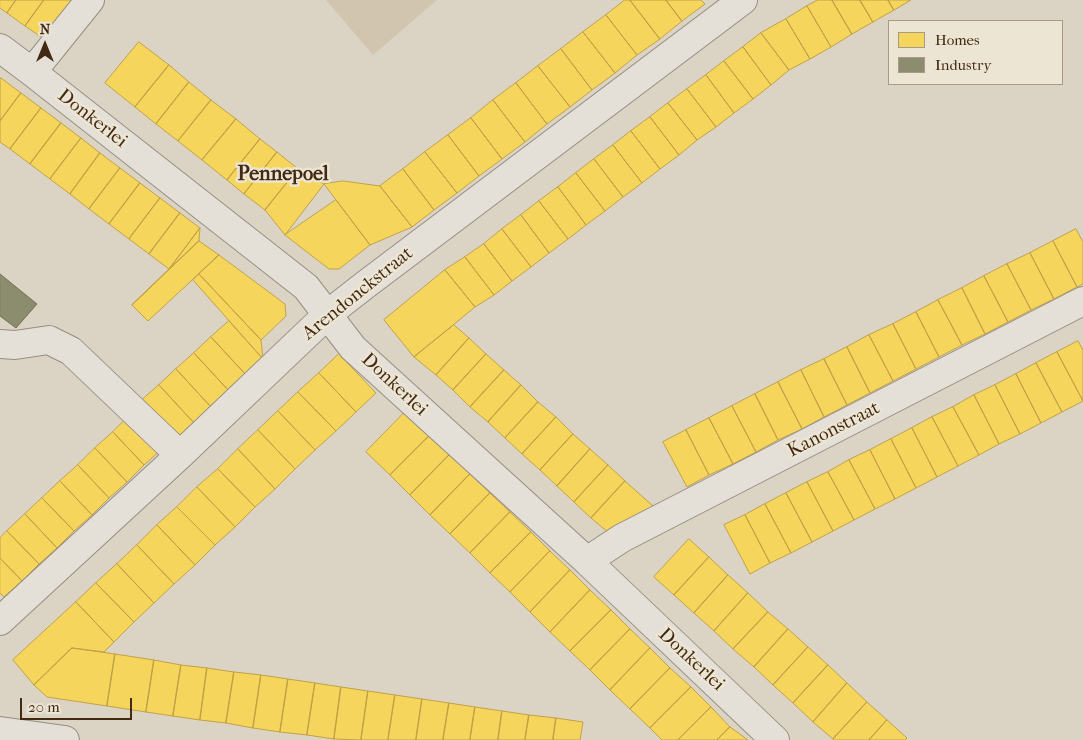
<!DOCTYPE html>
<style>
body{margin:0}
#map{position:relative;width:1083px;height:740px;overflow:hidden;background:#dbd4c4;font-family:"IM FELL French Canon",serif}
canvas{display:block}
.legend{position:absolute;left:888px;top:20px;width:175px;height:65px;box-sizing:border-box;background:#ede5d3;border:1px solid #a89a86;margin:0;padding:6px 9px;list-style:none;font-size:15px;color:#412913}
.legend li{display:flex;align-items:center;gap:10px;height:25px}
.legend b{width:25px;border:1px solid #a89a86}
.north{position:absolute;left:20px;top:20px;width:50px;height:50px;-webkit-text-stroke:4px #ede5d3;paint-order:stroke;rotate:0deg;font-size:14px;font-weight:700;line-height:20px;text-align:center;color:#412913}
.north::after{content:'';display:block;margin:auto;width:18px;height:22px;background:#412913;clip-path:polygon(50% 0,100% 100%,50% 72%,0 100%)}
.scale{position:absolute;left:20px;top:698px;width:112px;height:22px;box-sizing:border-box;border:2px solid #412913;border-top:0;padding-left:6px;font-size:15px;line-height:18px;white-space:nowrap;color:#412913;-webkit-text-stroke:4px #ede5d3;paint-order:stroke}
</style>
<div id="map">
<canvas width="1083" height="740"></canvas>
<ul class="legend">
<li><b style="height:14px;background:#f6d55c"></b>Homes</li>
<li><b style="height:14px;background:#8c8c6e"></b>Industry</li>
</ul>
<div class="north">N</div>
<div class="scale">20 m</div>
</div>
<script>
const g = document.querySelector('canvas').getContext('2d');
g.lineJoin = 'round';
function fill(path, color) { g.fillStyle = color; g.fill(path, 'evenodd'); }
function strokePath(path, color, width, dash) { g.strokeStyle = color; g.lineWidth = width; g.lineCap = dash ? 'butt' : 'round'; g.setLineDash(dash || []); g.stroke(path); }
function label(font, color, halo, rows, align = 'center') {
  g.font = font + ' "IM FELL French Canon",serif'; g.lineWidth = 5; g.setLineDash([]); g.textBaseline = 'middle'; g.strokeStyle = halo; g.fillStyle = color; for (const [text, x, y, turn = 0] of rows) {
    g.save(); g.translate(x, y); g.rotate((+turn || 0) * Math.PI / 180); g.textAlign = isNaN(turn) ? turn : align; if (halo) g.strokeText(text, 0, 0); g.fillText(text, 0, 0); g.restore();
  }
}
fill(new Path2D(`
 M326 0H437L373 55Z`), '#d1c5af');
const homes = new Path2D(`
 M0 0H16L7 13 0 8Z
 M16 0H44L25 26 7 13Z
 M44 0H72L44 39 25 26Z
 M625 0H630L660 39 637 55 606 15Z
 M630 0H666L682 21 660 39Z
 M666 0H701L705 4 682 21Z
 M818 0H832L852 34 831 47 807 6Z
 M832 0H860L873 22 852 34Z
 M860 0H888L894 10 873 22Z
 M888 0H911L894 10Z
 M807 6 831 47 810 59 786 19Z
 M606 15 637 55 615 73 583 32Z
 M786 19 810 59 789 70 761 33Z
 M583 32 615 73 592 90 561 49Z
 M761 33 789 70 771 85 743 47Z
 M139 42 169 65 135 107 105 83Z
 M743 47 771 85 753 99 724 61Z
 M561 49 592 90 570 107 538 66Z
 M724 61 753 99 734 113 706 75Z
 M169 65 189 82 156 124 135 107Z
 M538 66 570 107 547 124 516 83Z
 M706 75 734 113 716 127 687 89Z
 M1 78 21 93 0 121V80Z
 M189 82 211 100 178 141 156 124Z
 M516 83 547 124 525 142 493 100Z
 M687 89 716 127 697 140 668 103Z
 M21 93 41 108 10 149 0 142V121Z
 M211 100 236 119 202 160 178 141Z
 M493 100 525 142 502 159 471 118Z
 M668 103 697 140 679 155 650 117Z
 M41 108 61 123 30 164 10 149Z
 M650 117 679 155 660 169 631 131Z
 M471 118 502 159 479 176 448 135Z
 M236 119 260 139 227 180 202 160Z
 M61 123 81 138 50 179 30 164Z
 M631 131 660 169 642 183 613 145Z
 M448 135 479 176 457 193 425 152Z
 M81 138 100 153 70 194 50 179Z
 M260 139 277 152 244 194 227 180Z
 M613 145 642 183 623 197 594 159Z
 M277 152 298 169 265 210 244 194Z
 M425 152 457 193 434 210 403 169Z
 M100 153 120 168 89 209 70 194Z
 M594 159 623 197 605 211 576 173Z
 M120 168 140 183 109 224 89 209Z
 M298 169 324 184 285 235 265 210Z
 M403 169 434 210 412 227 380 186Z
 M576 173 605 211 586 225 558 187Z
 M343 181 380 186 412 227 370 245 324 184Z
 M140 183 160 198 129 239 109 224Z
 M558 187 586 225 568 239 539 201Z
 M160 198 180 213 149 254 129 239Z
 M336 200 370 245 339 269H329L285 235Z
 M539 201 568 239 549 253 521 215Z
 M180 213 200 228 169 269 149 254Z
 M521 215 549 253 531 267 502 229Z
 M200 228 199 241 132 305 169 269Z
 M502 229 531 267 512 281 484 244Z
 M1076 229 1083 242V284L1077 287 1053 241Z
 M199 241 219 255 148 321 132 305Z
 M1053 241 1077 287 1054 299 1030 253Z
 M484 244 512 281 494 295 465 257Z
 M1030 253 1054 299 1031 310 1007 264Z
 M219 255 285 304 286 316 261 340 199 274Z
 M465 257 494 295 475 307 445 270Z
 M1007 264 1031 310 1008 322 984 276Z
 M445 270 475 307 414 357 384 320Z
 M199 274 261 340 263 359 193 280Z
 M984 276 1008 322 985 334 962 288Z
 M962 288 985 334 962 345 938 300Z
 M938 300 962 345 939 357 916 312Z
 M916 312 939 357 916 369 893 324Z
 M229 321 263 359 246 375 211 337Z
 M893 324 916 369 893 381 869 335Z
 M454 325 469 338 436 375 414 357Z
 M869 335 893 381 870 393 847 347Z
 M211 337 246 375 229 391 194 353Z
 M469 338 486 354 453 390 436 375Z
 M1078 341 1083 350V401L1057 352Z
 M847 347 870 393 847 405 824 359Z
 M1057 352 1083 401 1062 412 1036 363Z
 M194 353 229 391 211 407 176 369Z
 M339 354 376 393 356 412 319 373Z
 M486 354 504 370 470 407 453 390Z
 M824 359 847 405 824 417 801 370Z
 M1036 363 1062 412 1041 423 1016 374Z
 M176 369 211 407 194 423 159 385Z
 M504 370 521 385 488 422 470 407Z
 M801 370 824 417 802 429 778 382Z
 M319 373 356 412 336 431 298 392Z
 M1016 374 1041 423 1020 434 995 385Z
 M778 382 802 429 778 440 755 394Z
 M159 385 194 423 176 439 142 400Z
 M521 385 538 402 505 438 488 422Z
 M995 385 1020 434 999 444 974 395Z
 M298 392 336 431 315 450 278 411Z
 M755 394 778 440 756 452 732 406Z
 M974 395 999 444 979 455 953 407Z
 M538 402 556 417 522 454 505 438Z
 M732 406 756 452 733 464 709 418Z
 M953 407 979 455 958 466 932 417Z
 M278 411 315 450 295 469 258 430Z
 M406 411 431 434 390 475 366 452Z
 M130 415 162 449 144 465 113 432Z
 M556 417 573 434 540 470 522 454Z
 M932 417 958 466 937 477 912 428Z
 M709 418 733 464 709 475 686 430Z
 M912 428 937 477 916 488 891 439Z
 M258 430 295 469 275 489 238 449Z
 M686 430 709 475 687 487 663 442Z
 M113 432 144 465 127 482 95 448Z
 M431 434 450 454 410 495 390 475Z
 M573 434 590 449 557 486 540 470Z
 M891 439 916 488 895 499 870 450Z
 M95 448 127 482 109 498 78 465Z
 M238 449 275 489 255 507 218 469Z
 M590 449 608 465 574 502 557 486Z
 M870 450 895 499 875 509 849 460Z
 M450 454 470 474 430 515 410 495Z
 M849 460 875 509 854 520 828 472Z
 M78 465 109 498 92 515 60 481Z
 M608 465 625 481 591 518 574 502Z
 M218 469 255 507 235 527 197 487Z
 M828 472 854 520 833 531 807 482Z
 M470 474 490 493 450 534 430 515Z
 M60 481 92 515 74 531 42 498Z
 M625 481 654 507 609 533 591 518Z
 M807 482 833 531 812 542 786 493Z
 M197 487 235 527 215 545 177 507Z
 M490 493 510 512 470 553 450 534Z
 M786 493 812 542 791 553 765 504Z
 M42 498 74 531 57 548 25 514Z
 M765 504 791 553 770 563 745 515Z
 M177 507 215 545 195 565 157 525Z
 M510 512 531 532 490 573 470 553Z
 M25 514 57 548 39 564 7 531Z
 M745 515 770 563 750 574 724 525Z
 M157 525 195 565 174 584 137 545Z
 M7 531 39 564 22 581 0 558V538Z
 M531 532 550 551 510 592 490 573Z
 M689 539 709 557 674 595 654 577Z
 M137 545 174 584 154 603 117 564Z
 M550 551 570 570 530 612 510 592Z
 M709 557 728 575 694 613 674 595Z
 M0 558 22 581 4 597 0 593Z
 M117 564 154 603 134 622 96 583Z
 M570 570 590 590 550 632 530 612Z
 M728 575 748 593 714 631 694 613Z
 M96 583 134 622 114 642 76 602Z
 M590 590 611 610 570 651 550 632Z
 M748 593 768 612 733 649 714 631Z
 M76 602 114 642 104 652 72 648 34 685 13 660Z
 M611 610 630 629 590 670 570 651Z
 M768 612 788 629 754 667 733 649Z
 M630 629 650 648 610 690 590 670Z
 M788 629 808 647 773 685 754 667Z
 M808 647 828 665 793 703 773 685Z
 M72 648 115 654 107 706 47 697 34 685Z
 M650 648 670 668 630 709 610 690Z
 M115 654 154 660 146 712 107 706Z
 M154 660 181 665 173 716 146 712Z
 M181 665 207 668 200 720 173 716Z
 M828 665 847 683 813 722 793 703Z
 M207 668 234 672 226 723 200 720Z
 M670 668 691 687 650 728 630 709Z
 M234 672 261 675 253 728 226 723Z
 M261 675 288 679 280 732 253 728Z
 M288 679 315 683 307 735 280 732Z
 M315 683 341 687 334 739 307 735Z
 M847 683 867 702 833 739 813 722Z
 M341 687 368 691 361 740 334 739Z
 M691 687 711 707 678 740H662L650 728Z
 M368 691 395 695 388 740H361Z
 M395 695 422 699 416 740H388Z
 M422 699 449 703 443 740H416Z
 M867 702 887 720 869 740H834L833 739Z
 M449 703 475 707 470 740H443Z
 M475 707 502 711 498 740H470Z
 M711 707 730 727 717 740H678Z
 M502 711 529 715 525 740H498Z
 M529 715 556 718 553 740H525Z
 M556 718 583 722 580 740H553Z
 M887 720 907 738 905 740H869Z
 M730 727 748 740H717Z`);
fill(homes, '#f6d55c');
strokePath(homes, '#c0a146', 1);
const industry = new Path2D(`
 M0 274 37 304 16 328 0 316Z`);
fill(industry, '#8c8c6e');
strokePath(industry, '#766e53', 1);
const minor = new Path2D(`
 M0 48 32 72 306 287 353 348 587 561 775 740
 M32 72 90 0
 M0 344 15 345 49 340 71 351 180 455
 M587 561 622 538 1083 301
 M0 621 180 455 328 314 365 285 743 0
 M0 731 65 740`);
strokePath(minor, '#958e82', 30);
strokePath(minor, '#e4e0d8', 28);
label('19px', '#412913', '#ede5d3', [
 ["Donkerlei",92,119,38],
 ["Arendonckstraat",358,294,-39],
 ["Donkerlei",394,385,43],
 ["Kanonstraat",834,430,-27],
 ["Donkerlei",691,660,43]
]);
label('bold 20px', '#412913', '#ede5d3', [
 ["Pennepoel",283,175]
]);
</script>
